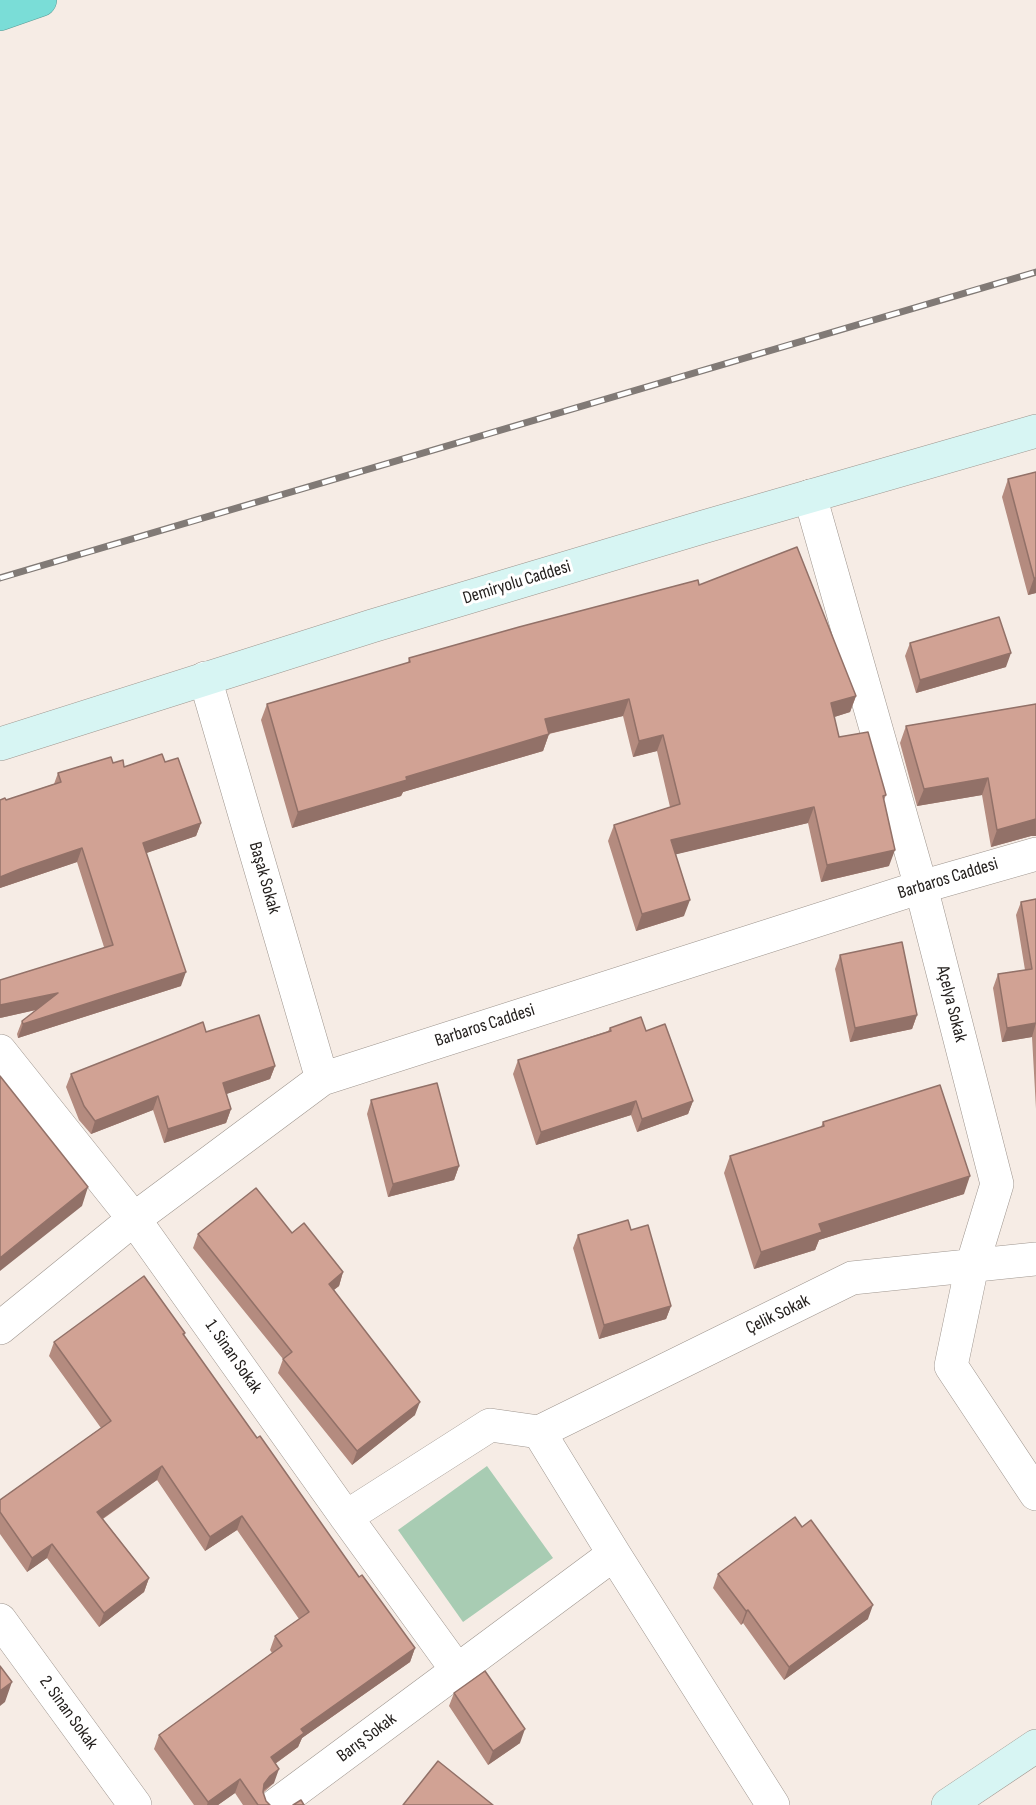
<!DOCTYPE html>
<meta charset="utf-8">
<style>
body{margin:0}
canvas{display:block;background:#f6ece5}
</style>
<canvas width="1036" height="1805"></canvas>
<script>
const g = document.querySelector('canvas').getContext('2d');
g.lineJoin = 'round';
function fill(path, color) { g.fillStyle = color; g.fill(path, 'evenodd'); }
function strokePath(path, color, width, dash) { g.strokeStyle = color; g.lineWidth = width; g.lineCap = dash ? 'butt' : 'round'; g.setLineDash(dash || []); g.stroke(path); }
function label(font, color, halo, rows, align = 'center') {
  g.font = font + ' "Sofia Sans Condensed",sans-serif'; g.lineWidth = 6; g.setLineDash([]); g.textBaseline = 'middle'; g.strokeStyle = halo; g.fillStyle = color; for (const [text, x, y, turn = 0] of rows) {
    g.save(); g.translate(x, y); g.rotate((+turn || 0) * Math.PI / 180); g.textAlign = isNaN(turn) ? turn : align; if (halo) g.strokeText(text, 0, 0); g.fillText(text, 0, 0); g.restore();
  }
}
fill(new Path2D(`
 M487 1466 553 1558 463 1622 398 1530Z`), '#a8ccb3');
const street = new Path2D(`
 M810 496 921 887 997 1184 972 1266 951 1366 1036 1494
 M205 678 322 1079
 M0 1051 134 1219 346 1517 457 1670
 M0 1328 134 1219 322 1079 921 887 1036 854
 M539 1432 852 1278 1036 1259
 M346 1517 490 1425 539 1432 614 1554 773 1805
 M0 1620 135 1805
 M276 1805 614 1554`);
const secondary = new Path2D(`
 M0 744 372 626 703 527 1036 431
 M948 1805 1036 1746`);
const highway = new Path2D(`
 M0 14 40 0`);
strokePath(street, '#9f968f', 34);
strokePath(secondary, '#9f968f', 34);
strokePath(highway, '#5c9b96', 34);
strokePath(street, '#fff', 33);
strokePath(secondary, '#d7f5f3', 33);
strokePath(highway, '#7addd7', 33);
const rail = new Path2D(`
 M0 578 1036 272`);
strokePath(rail, '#817a76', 7);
strokePath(rail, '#fff', 4.5, [14]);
fill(new Path2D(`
 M1036 472V593L1028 595 1002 497 1008 479Z
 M699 585 856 696 850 712 834 717 839 737 886 795 884 800 889 866 821 882 808 823 676 854 684 916 636 931 608 841 614 825 670 807 657 751 633 757 623 716 549 734 543 751 403 792 401 796 292 828 261 720 267 704 408 663 409 658Z
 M910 643 1006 667 916 693 905 656Z
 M1036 704V836H1031L991 847 982 795 917 806 900 743 906 726Z
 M165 762 201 823 196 836 146 853 181 986 18 1038 17 1034 22 1021 36 1010 0 1018 104 947 77 862 0 888V800H6L54 784 58 773 113 763 124 767Z
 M1036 899V1109L1032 1037 1002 1042 993 988 998 974 1025 970 1016 915 1021 902Z
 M840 955 917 1015 912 1029 850 1042 835 969Z
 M610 1028 646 1031 693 1101 688 1114 637 1132 631 1115 536 1145 513 1074 518 1060 608 1031Z
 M206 1032 275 1066 270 1079 226 1094 231 1109 226 1123 164 1143 153 1110 91 1134 79 1120 66 1087 71 1074Z
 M371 1100 459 1166 454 1180 388 1197 367 1114Z
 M823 1122 964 1194 819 1240 815 1250 754 1269 724 1173 730 1156 821 1127Z
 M631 1230 671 1306 666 1319 599 1339 573 1248 578 1235Z
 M292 1233 343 1272 339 1286 334 1290 415 1415 352 1465 278 1373 283 1359 193 1248 198 1234Z
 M185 1333 184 1336 257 1438 359 1577 415 1648 410 1662 302 1738 298 1747 275 1764 274 1783 263 1793 266 1801 270 1805H243L235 1793 218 1805H194L154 1749 159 1735 272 1653 270 1650 275 1636 299 1619 237 1530 205 1551 157 1480 103 1519 149 1578 144 1592 99 1627 47 1558 27 1572 0 1534V1500L101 1428 49 1356 54 1342Z
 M718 1574 868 1619 784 1680 743 1623 741 1625 713 1588Z
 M454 1693 520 1743 488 1765 449 1706Z`), '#b48b7f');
fill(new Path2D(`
 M1034 578H1036V593L1028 595Z
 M1011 653 1006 667 916 693 920 680Z
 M856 696 850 712 825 720 831 703Z
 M629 699 623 716 539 736 545 719Z
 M549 734 543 751 403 792 401 796 292 828 298 812 406 777Z
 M663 735 657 751 633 757 639 741Z
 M988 778 982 795 917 806 924 789Z
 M814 807 808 823 665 857 671 840Z
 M1036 819V836H1031L991 847 997 830Z
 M201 823 196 836 138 856 143 843Z
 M82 848 77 862 0 888V877L20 869Z
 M895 850 889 866 821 882 827 865Z
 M690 900 684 916 636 931 642 914Z
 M186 972 181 986 18 1038 23 1024Z
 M58 993 53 1006 0 1018V1005Z
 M917 1015 912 1029 850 1042 855 1028Z
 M1036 1023 1032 1037 1002 1042 1007 1028Z
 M275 1066 270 1079 218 1097 223 1083Z
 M158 1096 153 1110 91 1134 95 1121Z
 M636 1101 631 1115 536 1145 541 1132Z
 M693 1101 688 1114 637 1132 642 1119Z
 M231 1109 226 1123 164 1143 168 1129Z
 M459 1166 454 1180 388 1197 393 1184Z
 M970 1176 964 1194 819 1240 815 1250 754 1269 761 1252 819 1224Z
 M88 1187 82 1206 0 1271V1258Z
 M343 1272 339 1286 324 1297 329 1284Z
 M671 1306 666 1319 599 1339 604 1325Z
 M420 1402 415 1415 352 1465 357 1451Z
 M162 1466 157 1480 92 1526 97 1512Z
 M242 1516 237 1530 205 1551 210 1537Z
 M52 1544 47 1558 27 1572 32 1558Z
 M149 1578 144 1592 99 1627 104 1613Z
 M873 1605 868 1619 784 1680 789 1667Z
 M748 1610 743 1623 741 1625 746 1611Z
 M415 1648 410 1662 302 1738 298 1747 265 1771 271 1757 301 1729Z
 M12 1682 5 1702 0 1706V1691Z
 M525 1729 520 1743 488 1765 493 1751Z
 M279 1769 274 1783 264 1790 259 1798 264 1784 270 1776Z
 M240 1779 235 1793 218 1805H207L208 1802Z`), '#927168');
const building = new Path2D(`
 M1036 472V578H1034L1008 479Z
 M797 547 856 696 831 703 839 737 868 732 886 795 883 796 895 850 827 865 814 807 671 840 690 900 642 914 614 825 680 804 663 735 639 741 629 699 545 719 549 734 406 777 407 780 298 812 267 704 410 662 409 658 519 627 698 580 699 585Z
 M999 617 1011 653 920 680 910 643Z
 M1036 704V819L997 830 988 778 924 789 906 726Z
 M162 754 165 762 178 758 201 823 143 843 186 972 23 1024 22 1021 58 993 0 1005V980L113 945 82 848 20 869 0 877V800L5 798 6 800 61 782 58 773 111 757 113 763 123 760 124 767Z
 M1036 899V1023L1007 1028 998 974 1032 969 1021 902Z
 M902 942 917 1015 855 1028 840 955Z
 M259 1015 275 1066 223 1083 231 1109 168 1129 158 1096 95 1121 84 1106 71 1074 203 1022 206 1032Z
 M641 1017 646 1031 665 1024 693 1101 642 1119 636 1101 541 1132 518 1060 611 1031 610 1028Z
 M0 1076 88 1187 0 1258Z
 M437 1083 459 1166 393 1184 371 1100Z
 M940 1085 970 1176 819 1224 822 1232 761 1252 730 1156 824 1126 823 1122Z
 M256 1188 292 1233 304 1223 343 1272 329 1284 420 1402 357 1451 283 1359 292 1352 198 1234Z
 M628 1220 631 1230 648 1225 671 1306 604 1325 578 1235Z
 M144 1276 185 1333 183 1334 257 1438 260 1436 359 1577 362 1575 415 1648 301 1729 304 1733 271 1757 279 1769 270 1776 264 1784 263 1792 266 1801 270 1805H258L240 1779 208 1802 159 1735 282 1646 275 1636 309 1612 242 1516 210 1537 162 1466 97 1512 149 1578 104 1613 52 1544 32 1558 0 1512V1500L111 1421 54 1342Z
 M795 1517 802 1527 811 1520 873 1605 789 1667 748 1610 746 1611 718 1574Z
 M0 1666 12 1682 0 1691Z
 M485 1671 525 1729 493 1751 454 1693Z
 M438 1761 493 1805H403Z
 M301 1800 304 1805H293Z`);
fill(building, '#d1a294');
strokePath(building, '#927168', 1.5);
label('18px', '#24201e', '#fff', [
 ["Demiryolu Caddesi",517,583,-17],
 ["Başak Sokak",264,878,74],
 ["Barbaros Caddesi",948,879,-17],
 ["Açelya Sokak",951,1004,76],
 ["Barbaros Caddesi",485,1026,-18],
 ["Çelik Sokak",778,1315,-26],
 ["1. Sinan Sokak",233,1357,55],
 ["2. Sinan Sokak",68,1713,54],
 ["Barış Sokak",367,1738,-37]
]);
</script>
